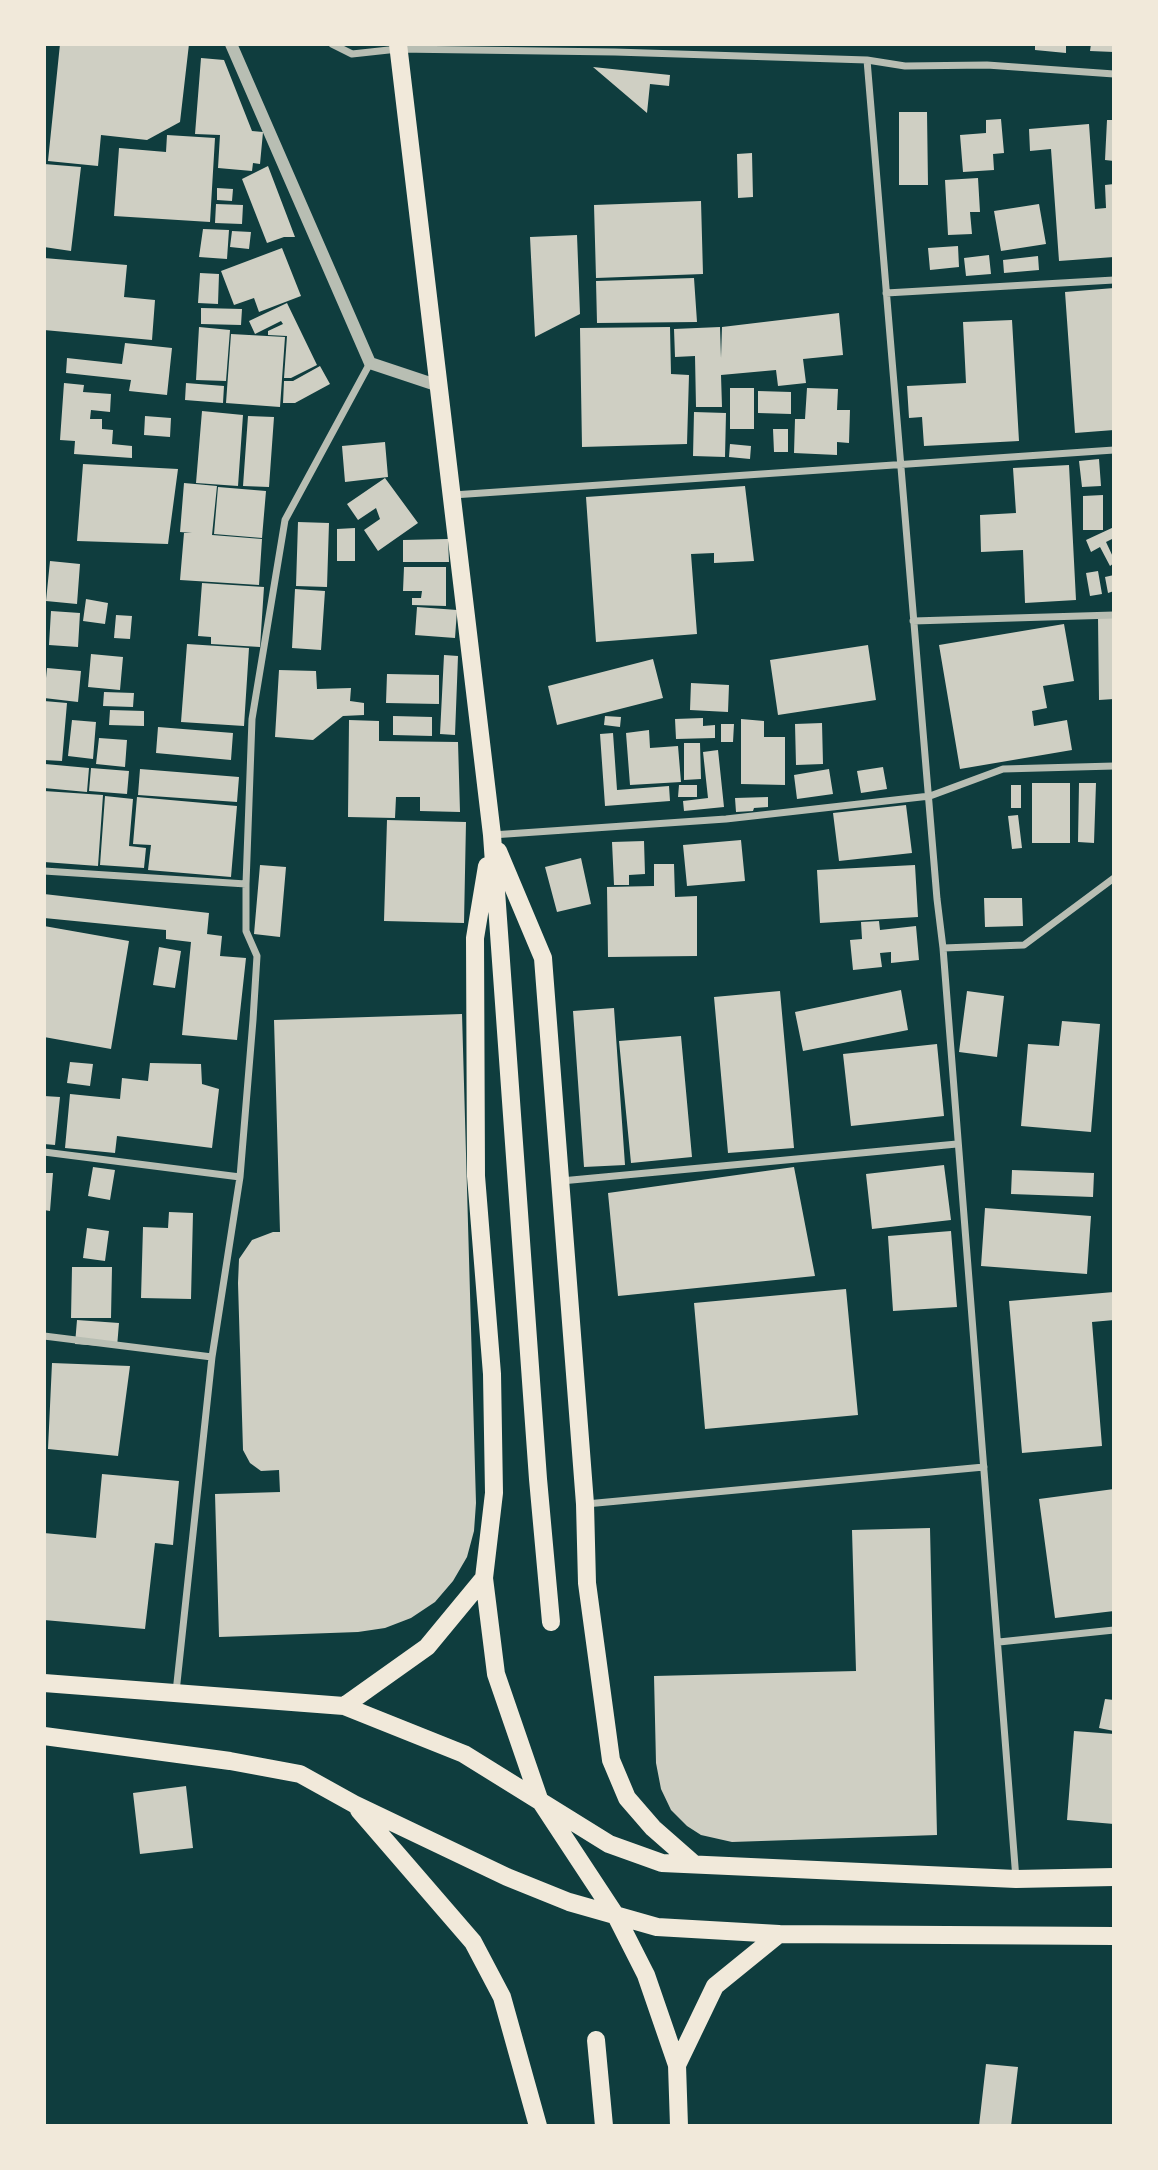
<!DOCTYPE html>
<style>
body{margin:0}
#map{position:relative;width:1158px;height:2170px;overflow:hidden;background:#0f3d3e;font-family:"Libre Baskerville",serif}
canvas{display:block}
.frame{position:absolute;inset:0;border:46px solid #f1e9da;pointer-events:none}
</style>
<div id="map">
<canvas width="1158" height="2170"></canvas>
<div class="frame"></div>
</div>
<script>
const g = document.querySelector('canvas').getContext('2d');
g.lineJoin = 'round';
function fill(path, color) { g.fillStyle = color; g.fill(path, 'evenodd'); }
function strokePath(path, color, width, dash) { g.strokeStyle = color; g.lineWidth = width; g.lineCap = dash ? 'butt' : 'round'; g.setLineDash(dash || []); g.stroke(path); }
fill(new Path2D(`
 M60 44H189L180 122 147 140 101 135 98 166 48 161Z
 M1035 44 1066 45V53L1035 50Z
 M1091 44H1114V52L1090 51Z
 M201 58 224 60 252 131 263 132 260 164 253 163 252 171 218 168 220 135 195 134Z
 M593 67 670 75 669 86 650 84 647 113Z
 M899 112H927L928 185H899Z
 M1001 119 1004 153 993 154 994 170 963 172 960 135 986 133V120Z
 M1107 120H1114V161L1105 160Z
 M1089 124 1095 209 1106 208 1105 185 1114 184V257L1059 261 1051 149 1030 151 1029 129Z
 M167 135 215 138 210 222 114 216 119 148 166 152Z
 M752 153 753 197 738 198 737 154Z
 M44 164 81 167 71 251 44 247Z
 M268 166 295 237H284L267 243 242 179Z
 M978 178 980 212H970L972 234 948 235 945 180Z
 M217 188 233 189 232 201 217 200Z
 M701 201 703 274 596 278 594 205Z
 M216 204 243 205 242 224 215 223Z
 M1039 204 1046 244 1001 251 994 211Z
 M203 229 229 230 227 259 199 257Z
 M232 231 251 232 249 249 230 247Z
 M577 235 580 314 535 337 530 237Z
 M958 246 959 267 930 270 928 248Z
 M282 248 301 296 259 312 254 298 234 305 221 271Z
 M989 255 991 274 966 276 964 258Z
 M1038 256 1039 270 1004 273 1003 260Z
 M44 258 127 265 124 297 155 300 152 340 44 330Z
 M200 273 219 274 218 304 198 303Z
 M694 278 697 322 597 323 596 281Z
 M1114 288V430L1075 433 1065 292Z
 M287 303 317 365 291 378H284L287 336 268 335V331L283 324 281 321 255 334 249 321Z
 M201 308 242 309 241 325 201 324Z
 M839 313 843 355 803 359 806 383 778 386 776 370 721 375 722 407H696L695 356 675 357 674 329 720 327 721 358 722 327Z
 M1012 320 1019 441 924 446 922 417 909 418 907 386 966 383 963 322Z
 M199 327 230 330 226 381 196 380Z
 M670 327 671 374 689 375 687 444 582 447 580 328Z
 M231 334 285 337 280 407 226 403Z
 M125 343 172 348 167 395 129 391 131 380 66 373 67 358 122 364Z
 M320 366 330 384 295 403H283L284 381H293Z
 M64 383 84 385 83 392 111 394 110 412 91 410 90 419H102V429L113 430 112 444 132 446V458L74 454 75 441 60 440Z
 M186 383 224 386 223 403 185 400Z
 M730 388H754V429H730Z
 M807 388 838 389 837 410H850L849 443 837 442V455L794 453 795 419H805Z
 M758 391 791 392V414L758 413Z
 M202 411 243 415 238 486 196 483Z
 M694 412 726 413 725 457 693 456Z
 M145 416 171 418 170 437 144 435Z
 M248 416 274 417 269 487 243 486Z
 M773 429H788V452H774Z
 M385 442 388 477 345 482 342 446Z
 M730 444 751 446 750 459 729 457Z
 M1099 459 1101 486 1082 487 1079 461Z
 M83 464 178 469 168 544 77 541Z
 M1069 465 1076 600 1025 603 1023 550 981 552 980 515 1016 513 1013 468Z
 M385 478 418 523 378 551 364 530 380 519 376 508 358 520 347 504Z
 M184 483 217 486 212 535 262 539 259 585 180 580 184 533H192L180 532Z
 M745 486 754 561 714 563V553L691 554 697 634 596 642 586 497Z
 M218 487 266 491 262 538 214 534Z
 M1103 495V530H1083V496Z
 M298 522 329 523 327 587 296 586Z
 M1114 527V538L1106 542 1114 559V563L1110 566 1100 547 1091 552 1086 540Z
 M355 528V561H337V529Z
 M448 539 449 562H403V540Z
 M50 561 80 564 77 604 46 601Z
 M404 567H446V606L412 605V598H421L422 591H403Z
 M1098 571 1102 594 1090 596 1086 573Z
 M1114 575V591L1108 593 1105 577Z
 M202 583 264 587 260 647 211 644V637L198 636Z
 M295 589 325 591 321 650 292 648Z
 M86 599 108 603 105 624 83 621Z
 M417 607 457 610 455 638 415 635Z
 M51 611 80 613 78 647 49 645Z
 M116 615 132 616 130 639 114 638Z
 M1114 616V699L1099 700 1098 617Z
 M1064 624 1074 681 1043 686 1047 708 1032 711 1034 726 1067 720 1072 750 960 769 939 645Z
 M187 644 249 648 244 726 181 722Z
 M868 645 876 700 778 715 770 660Z
 M91 654 123 657 120 690 88 687Z
 M444 655 458 656 455 735 440 734Z
 M653 659 663 698 557 725 548 686Z
 M47 668 81 671 78 702 44 698Z
 M279 670 316 671 317 689 351 688 350 701 364 703V715L343 716 313 740 275 737Z
 M387 674 439 675V704L386 703Z
 M691 683 729 685 728 712 690 710Z
 M104 692 134 693 133 707 103 706Z
 M44 701 67 703 62 761 44 760Z
 M110 710 144 711V726L109 725Z
 M393 716 432 717V736L393 735Z
 M605 716 621 717 620 727 604 725Z
 M703 718V726L715 725V738L676 739 675 719Z
 M741 719 764 721V737H785V785L741 784Z
 M72 720 96 722 93 759 68 756Z
 M349 720 379 721V741L458 742 460 812 420 811V797H396L395 818 348 817Z
 M822 723 823 764 796 765 795 724Z
 M721 724H734L733 742H721Z
 M158 727 233 733 231 760 156 753Z
 M649 730 650 748 678 746 681 782 630 785 626 733Z
 M613 733 617 790 669 786 670 801 605 806 600 734Z
 M99 738 127 740 125 767 96 764Z
 M684 743H700L701 779 684 780Z
 M718 750 724 807 684 811 683 801 708 798 703 752Z
 M45 764 89 768 87 792 44 788Z
 M883 767 887 789 861 793 857 771Z
 M91 768 129 771 127 794 89 791Z
 M140 769 239 777 237 802 138 795Z
 M829 769 833 794 797 799 794 775Z
 M1032 783H1070V843H1032Z
 M1079 783H1096L1094 843 1078 842Z
 M679 785H697V797H678Z
 M1011 785H1021V808H1011Z
 M44 791 103 795 98 866 44 862Z
 M105 796 133 799 129 846 146 848 144 868 100 865Z
 M137 797 237 806 231 877 148 870 151 845 133 844Z
 M768 797V807L754 808 753 811 736 812 735 798Z
 M906 805 912 853 839 861 833 813Z
 M1018 815 1022 848 1012 849 1008 816Z
 M387 820 466 822 464 923 384 921Z
 M741 840 745 881 687 886 683 845Z
 M644 841 645 874 629 875V885H614L612 842Z
 M581 858 591 904 557 912 545 867Z
 M654 864H674L675 897 697 896V956L608 957 607 887 654 886Z
 M260 865 286 867 280 937 254 934Z
 M915 865 918 917 820 923 817 870Z
 M44 894 209 913 207 934 222 936 220 956 246 958 237 1040 182 1035 191 942 166 939V930L44 918Z
 M984 898H1022L1023 926 985 927Z
 M879 921 880 930 916 926 919 960 891 963V952L880 953 882 967 853 970 850 940 862 939 861 922Z
 M44 926 129 941 111 1049 44 1037Z
 M159 947 181 951 175 988 153 985Z
 M901 990 908 1030 803 1051 795 1012Z
 M780 991 794 1148 728 1153 714 997Z
 M967 991 1004 996 997 1057 959 1052Z
 M614 1008 625 1165 584 1167 573 1011Z
 M462 1014 476 1503 474 1531 467 1557 453 1581 435 1602 411 1618 385 1628 358 1632 219 1637 215 1494 280 1492 279 1470 261 1471 250 1463 243 1450 238 1283 239 1259 252 1240 273 1232H280L274 1020Z
 M1062 1021 1100 1024 1091 1132 1021 1126 1028 1044 1059 1046Z
 M681 1036 692 1157 631 1163 619 1041Z
 M937 1044 944 1116 851 1126 843 1054Z
 M70 1062 93 1064 90 1086 67 1083Z
 M150 1063 201 1064 202 1084 219 1089 212 1148 117 1136 115 1153 65 1148 70 1094 120 1099 122 1078 148 1081Z
 M44 1096 60 1097 55 1145 44 1144Z
 M944 1165 951 1220 872 1229 866 1174Z
 M93 1167 115 1170 110 1200 88 1196Z
 M794 1167 815 1276 618 1296 608 1193Z
 M1012 1170 1094 1173 1093 1197 1011 1194Z
 M44 1173H53L50 1211 44 1210Z
 M985 1208 1091 1216 1087 1274 981 1266Z
 M169 1212 193 1213 191 1299 141 1298 143 1227 168 1228Z
 M87 1228 109 1231 105 1261 83 1258Z
 M951 1231 957 1307 893 1311 888 1236Z
 M72 1267H112L111 1318H71Z
 M846 1289 858 1415 705 1429 694 1303Z
 M1114 1292V1320L1092 1322 1102 1446 1022 1453 1009 1301Z
 M77 1320 119 1323 117 1347 75 1344Z
 M52 1363 130 1366 118 1456 48 1449Z
 M102 1474 179 1481 173 1545 155 1543 145 1629 44 1620V1533L96 1538Z
 M1114 1489V1611L1055 1618 1039 1499Z
 M930 1528 937 1835 732 1842 701 1835 687 1826 671 1810 661 1789 656 1763 654 1676 856 1671 852 1530Z
 M1105 1699 1114 1700V1731L1099 1728Z
 M1074 1731 1114 1734V1824L1067 1820Z
 M186 1786 193 1848 140 1854 133 1793Z
 M986 2064 1018 2067 1011 2126H979Z`), '#cfcfc3');
strokePath(new Path2D(`
 M332 44 352 54 398 49 615 52 867 60 905 66 987 65 1114 74
 M867 60 937 899 943 948 1016 1879
 M886 293 1114 280
 M453 495 1114 450
 M913 621 1114 615
 M492 835 726 819 930 796 1003 769 1114 766
 M44 871 246 884
 M943 948 1024 945 1114 878
 M44 1152 240 1177
 M561 1181 957 1144
 M44 1336 212 1357
 M586 1504 984 1467
 M999 1642 1114 1630
 M176 1692 212 1357 240 1177 253 1020 257 956 246 931V884L252 719 285 520 370 363`), '#b8beb3', 7);
strokePath(new Path2D(`
 M231 44 370 363 439 386`), '#b8beb3', 12);
strokePath(new Path2D(`
 M398 44 492 835 538 1479 551 1622
 M498 851 543 958 585 1504 587 1583 611 1760 627 1798 653 1828 694 1864
 M484 1578 496 1674 539 1799 616 1916 646 1975 677 2065 679 2126
 M44 1683 344 1706 464 1754 609 1844 662 1863 1016 1879 1114 1877
 M344 1706 427 1647 484 1578 494 1493 492 1374 476 1176 475 938 487 866
 M44 1736 230 1761 300 1774 354 1804 507 1877 569 1902 657 1927 779 1934 1114 1936
 M359 1810 473 1942 502 1997 538 2126
 M596 2040 604 2126
 M677 2065 715 1986 779 1934`), '#f1e9da', 18);
</script>
